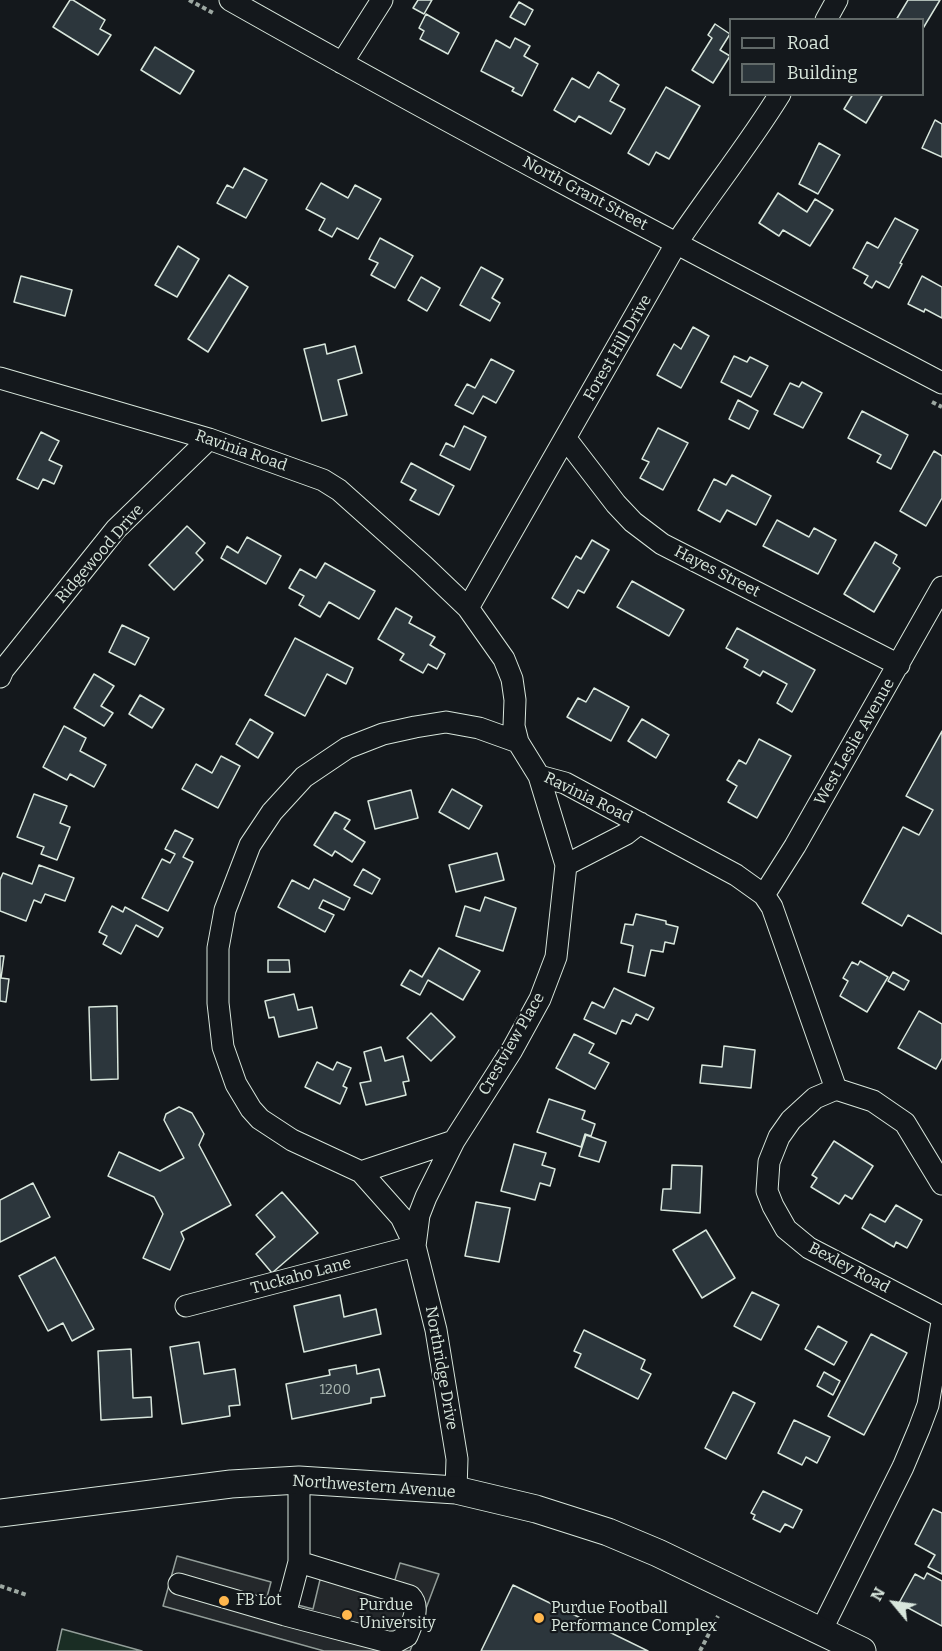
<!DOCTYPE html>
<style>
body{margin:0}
#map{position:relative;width:942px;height:1651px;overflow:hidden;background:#14181c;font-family:Bitter,serif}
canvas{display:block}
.legend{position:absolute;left:729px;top:18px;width:195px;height:78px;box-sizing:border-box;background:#14181c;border:2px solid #626a69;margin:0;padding:8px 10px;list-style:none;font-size:18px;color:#d8e6dc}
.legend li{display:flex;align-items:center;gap:12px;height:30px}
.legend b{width:30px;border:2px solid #626a69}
.north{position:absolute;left:864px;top:1573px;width:60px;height:60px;-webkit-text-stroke:4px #14181c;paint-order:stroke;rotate:299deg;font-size:16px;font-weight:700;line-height:24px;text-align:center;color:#d8e6dc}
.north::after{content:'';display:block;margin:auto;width:21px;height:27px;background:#d8e6dc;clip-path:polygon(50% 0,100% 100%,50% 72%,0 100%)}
</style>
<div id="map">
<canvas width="942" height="1651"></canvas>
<ul class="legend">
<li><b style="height:8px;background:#14181c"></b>Road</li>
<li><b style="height:16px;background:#2c363c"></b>Building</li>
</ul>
<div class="north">N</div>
</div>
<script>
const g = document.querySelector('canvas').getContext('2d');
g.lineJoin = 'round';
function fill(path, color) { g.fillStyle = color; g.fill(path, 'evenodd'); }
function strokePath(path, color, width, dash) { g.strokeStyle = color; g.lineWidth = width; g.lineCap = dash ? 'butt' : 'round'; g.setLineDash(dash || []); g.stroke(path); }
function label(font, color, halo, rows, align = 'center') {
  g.font = font + ' Bitter,serif'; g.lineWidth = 4.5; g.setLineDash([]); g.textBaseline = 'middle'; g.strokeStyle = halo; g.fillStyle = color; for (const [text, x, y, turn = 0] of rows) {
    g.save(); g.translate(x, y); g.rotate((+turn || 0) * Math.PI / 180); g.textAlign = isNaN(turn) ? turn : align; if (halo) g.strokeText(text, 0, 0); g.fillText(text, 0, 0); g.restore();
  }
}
const green = new Path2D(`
 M62 1629 142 1651H57Z`);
fill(green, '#1a2d24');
strokePath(green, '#939e99', 1.5);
const parking = new Path2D(`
 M177 1556 271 1582 267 1597 313 1609 324 1563 394 1583 400 1563 439 1574 410 1651H324L163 1606Z`);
fill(parking, '#24282b');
strokePath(parking, '#939e99', 1.5);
const building = new Path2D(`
 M70 0H73L105 20 100 29 111 35 98 55 53 27Z
 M418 0H432L424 14 413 8Z
 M908 0H940L922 30V20H896Z
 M519 2 533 10 525 25 510 17Z
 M426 14 459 33 448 54 420 39 424 31 419 28Z
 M715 24 730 34 720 50 730 56 713 83 692 70 712 38 708 35Z
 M515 38 530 46 524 56 538 64 522 96 512 91 514 88 481 71 496 40 510 48Z
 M155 47 194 71 180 94 141 70Z
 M598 72 619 85 610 101 625 109 611 134 579 116 575 122 554 110 572 78 589 88Z
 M666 87 700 106 669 159 656 152 649 165 628 153Z
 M853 94H883L866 123 844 109Z
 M935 120 942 124V157L922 148Z
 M819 143 840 155 818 194 799 184Z
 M244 168 267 180 246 218 217 203 227 185 233 188Z
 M321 183 348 198 355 185 381 199 358 239 337 228 332 237 319 230 325 219 306 209Z
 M778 193 807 212 815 199 833 210 810 246 783 230 779 236 759 223Z
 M895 218 918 230 900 263 902 264 889 288 876 281 872 288 864 283 868 276 853 268 867 242 878 248Z
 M380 238 413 256 395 288 371 275 378 263 369 259Z
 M178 246 199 259 177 297 155 285Z
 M481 267 503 279 492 298 500 303 490 321 460 305Z
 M229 275 248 287 208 352 188 339Z
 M21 276 72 290 65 316 14 302Z
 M922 276 942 287V318L925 309 924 312 908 304Z
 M421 277 440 288 427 311 408 300Z
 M693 327 709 336 681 388 657 375 674 344 681 349Z
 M325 344 327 354 355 346 362 373 338 380 347 415 322 421 304 349Z
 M734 356 747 362 750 357 768 366 751 397 721 382Z
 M491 359 514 371 496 403 483 396 473 414 455 405 467 384 475 388Z
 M802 382 822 393 803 428 774 414 790 383 799 387Z
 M738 400 758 411 749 429 729 419Z
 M862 411 908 435 891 469 877 462 881 455 848 438Z
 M464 426 486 437 470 470 440 455 446 443 454 447Z
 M658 428 688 443 663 490 640 478 649 462 642 459Z
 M41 432 59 441 49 460 62 466 54 484 43 479 38 489 17 479Z
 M934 451 942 456V498L926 526 900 511Z
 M411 463 454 486 439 515 410 500 416 490 401 482Z
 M732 475 771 496 756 525 727 510 720 522 698 510 714 479 726 485Z
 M777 520 809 537 814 528 836 540 818 574 763 546Z
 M187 526 205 543 196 553 203 560 174 590 149 565Z
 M247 537 281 556 266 584 221 558 227 546 238 553Z
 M592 540 609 550 584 593 578 590 568 608 552 598 576 556 581 559Z
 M875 542 897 555 893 563 900 568 874 612 844 594Z
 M325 563 375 591 359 619 329 602 320 617 299 605 304 596 289 588 300 569 316 578Z
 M632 581 684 610 669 636 617 607Z
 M396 608 412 617 409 623 435 637 430 645 445 654 437 669 428 664 423 673 400 660 404 654 378 639Z
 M122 625 149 638 135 665 109 652Z
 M737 628 815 670 792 712 777 703 787 684 763 671 760 676 744 667 748 660 726 648Z
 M295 638 353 668 346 684 327 674 305 716 265 695Z
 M94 674 114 686 101 706 113 713 104 726 74 708Z
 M594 688 629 707 611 741 567 717 578 698 586 702Z
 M140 695 164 709 152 728 129 714Z
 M250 719 273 733 258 758 236 744Z
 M642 719 669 735 656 758 628 741Z
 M64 726 86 738 80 751 106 765 94 787 70 774 67 780 43 767Z
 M942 731V934L908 915 902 926 862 903 903 827 919 835 933 810 906 796Z
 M759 739 791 756 757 818 728 802 737 786 727 780 739 760 746 764Z
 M221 756 240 766 218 808 182 789 196 764 212 773Z
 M452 789 482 806 469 829 439 812Z
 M411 790 418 818 375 829 368 801Z
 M34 794 67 806 60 823 70 827 57 860 41 854 44 847 17 837Z
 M335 812 350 820 344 829 365 842 352 862 335 851 332 856 314 845Z
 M175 830 193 839 183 857 193 862 168 911 142 898 162 859 170 863 175 854 165 849Z
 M497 853 504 880 456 892 449 865Z
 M39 865 74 878 65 901 45 894 41 903 34 900 26 921 0 911V880L3 873 32 884Z
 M363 869 380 879 372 894 354 885Z
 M314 879 350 898 344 910 323 900 319 908 334 915 325 932 278 907 292 880 309 889Z
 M485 897 516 908 503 951 456 936 465 906 480 911Z
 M112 906 123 912 125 907 163 928 158 937 136 925 121 954 103 944 107 936 99 932Z
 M636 914 666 921V924L678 927 674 944 665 942 663 952 651 950 645 976 628 972 633 946 621 943 625 924 633 925Z
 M439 948 480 971 463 1000 428 980 420 995 401 985 410 970 422 977Z
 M0 956H4L1 978 9 979 6 1002 0 1001Z
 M268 960H289L290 972H268Z
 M860 961 888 977 867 1012 840 996 848 981 843 978 852 962 858 965Z
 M893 972 909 981 904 990 888 981Z
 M614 988 654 1008 648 1020 636 1014 631 1024 622 1020 616 1034 584 1019 592 1002 604 1008Z
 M294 994 298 1010 312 1007 317 1028 279 1037 274 1017 269 1018 265 1001Z
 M117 1006 118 1079 91 1080 89 1007Z
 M919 1011 942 1024V1058L936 1069 898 1048Z
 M431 1013 455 1037 431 1061 407 1038Z
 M574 1034 594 1044 589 1053 609 1063 595 1089 556 1068Z
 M724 1046 755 1050 751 1088 700 1083 702 1065 722 1067Z
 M381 1047 385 1061 403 1056 409 1081 403 1082 406 1095 366 1105 360 1083 371 1081 364 1052Z
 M317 1062 333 1070 337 1062 351 1068 343 1086 347 1088 340 1104 305 1087Z
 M549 1099 585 1111 582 1119 595 1124 591 1136 585 1134 581 1147 537 1132Z
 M179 1107 192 1113 204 1134 199 1145 231 1205 181 1232 184 1239 170 1270 143 1258 163 1214 154 1197 108 1176 119 1152 160 1171 184 1158 164 1120 166 1114Z
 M586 1135 606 1142 599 1162 579 1156Z
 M834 1141 873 1166 852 1199 845 1195 839 1204 811 1187 817 1178 812 1175Z
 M514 1144 546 1153 542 1165 555 1169 550 1186 540 1183 535 1200 501 1191Z
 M672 1165 702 1166 700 1213 661 1210 663 1189H671Z
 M33 1183 50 1217 0 1242V1200Z
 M282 1192 318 1233 272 1273 256 1254 275 1237 256 1215Z
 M476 1202 510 1208 499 1262 465 1256Z
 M896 1205 922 1220 907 1248 896 1242 894 1247 862 1228 870 1214 885 1222Z
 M706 1230 735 1278 702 1298 673 1250Z
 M55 1257 94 1329 72 1341 63 1323 48 1331 19 1276Z
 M752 1292 779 1305 761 1340 734 1326Z
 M340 1295 344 1317 376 1309 381 1334 304 1352 294 1306Z
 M818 1326 847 1342 834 1365 805 1349Z
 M584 1330 645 1360 641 1369 651 1374 638 1399 575 1367 581 1354 574 1351Z
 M871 1334 907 1353 864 1435 828 1416Z
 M199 1342 204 1374 235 1369 240 1405 229 1406 230 1416 182 1424 170 1347Z
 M131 1349 133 1398 151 1397 152 1417 101 1420 98 1351Z
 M356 1365 357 1374 379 1369 385 1396 371 1398V1403L292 1419 286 1384 330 1375 329 1370Z
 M824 1372 840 1381 833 1395 817 1386Z
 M733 1392 755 1403 726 1459 705 1448Z
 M794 1420 830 1437 817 1463 806 1457 802 1465 778 1453Z
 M763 1491 802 1510 793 1528 785 1524 780 1532 753 1519 755 1515 751 1513Z
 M933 1509 942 1513V1574L928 1567 935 1555 915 1544Z
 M927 1573 942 1581V1626L899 1603 915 1574 924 1579Z
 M513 1585 648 1651H481Z`);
fill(building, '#2c363c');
strokePath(building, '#d8e6dc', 1.5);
const minor = new Path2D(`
 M230 0C465 133 703 258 942 383
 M826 20 837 0
 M342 63 382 0
 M0 378 209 439 323 480 339 490 423 565 468 608 504 659 512 679 515 700 514 726 518 742 539 776 565 783 736 875 764 895 772 907 836 1089 873 1101 905 1123 942 1184
 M566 439 616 504 633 522 662 544 899 665
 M468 608 676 244C710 193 748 146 780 94
 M0 677 3 670 116 529 209 439
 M566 865 626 834 640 823
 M764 895 795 846 942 587
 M836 1089 815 1098 791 1120 779 1137 769 1162 767 1191 773 1206 786 1229 809 1248 942 1317
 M361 1172 454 1141 512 1050 540 999 556 957 566 865 539 776
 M186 1306 415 1246 419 1215 426 1197 454 1141
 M456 1490 457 1459 436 1330 415 1246 401 1217 361 1172 292 1140 260 1119 251 1109 236 1084 223 1047 218 1003V948L225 910 250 845 272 812 304 777 347 748 383 734 415 727 446 722 479 728 518 742
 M299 1562 410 1596C421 1607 412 1623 407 1636L396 1642H388L285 1615 299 1562V1480
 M179 1584 285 1615
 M821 1631 903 1467 919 1429 928 1405 942 1322`);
const major = new Path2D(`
 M0 1513 231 1484 299 1480 456 1490 536 1509 608 1532 658 1553 862 1651`);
strokePath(minor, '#d8e6dc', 23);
strokePath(major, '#d8e6dc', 29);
strokePath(new Path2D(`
 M189 0 215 14
 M932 402 942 407
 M0 1586 27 1595
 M700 1651 718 1616`), '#9da8a2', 4, [4.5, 3]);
strokePath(minor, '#14181c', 21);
strokePath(major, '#14181c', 27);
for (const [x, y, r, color] of [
 [224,1601,6,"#ffb74d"],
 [347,1615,6,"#ffb74d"],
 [539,1618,6,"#ffb74d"]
]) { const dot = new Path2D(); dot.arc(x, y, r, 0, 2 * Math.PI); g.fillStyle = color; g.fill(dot); strokePath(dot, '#14181c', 2); }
label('14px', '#adbab4', null, [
 ["1200",335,1390]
]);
label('16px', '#d8e6dc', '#14181c', [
 ["North Grant Street",585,194,28],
 ["Forest Hill Drive",618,348,-60],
 ["Ravinia Road",241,451,19],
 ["Ridgewood Drive",100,554,-49],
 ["Hayes Street",717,572,27],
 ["West Leslie Avenue",855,742,-60],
 ["Ravinia Road",588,798,26],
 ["Crestview Place",512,1044,-60],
 ["Bexley Road",849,1268,28],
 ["Tuckaho Lane",301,1276,-15],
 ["Northridge Drive",441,1368,80],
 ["Northwestern Avenue",374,1487,4]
]);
label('16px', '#d8e6dc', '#14181c', [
 ["FB Lot",236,1601],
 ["Purdue",359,1606],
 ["University",359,1624],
 ["Purdue Football",551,1609],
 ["Performance Complex",551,1627]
], 'left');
</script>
